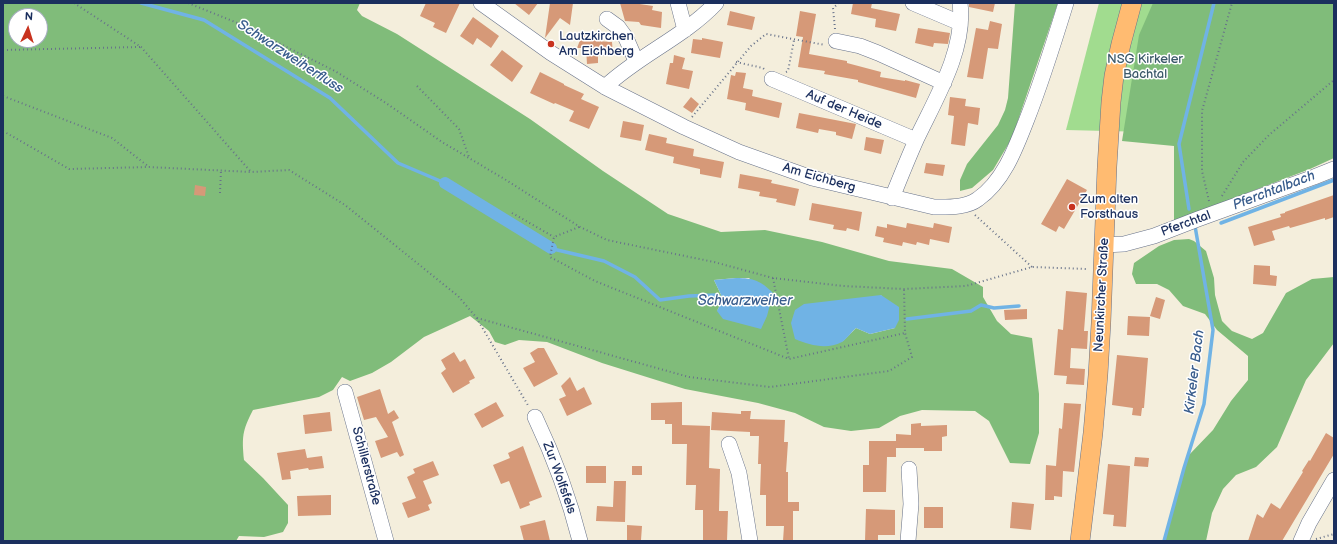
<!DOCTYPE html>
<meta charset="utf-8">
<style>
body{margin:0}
#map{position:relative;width:1337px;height:544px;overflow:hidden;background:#f4eedc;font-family:"Balsamiq Sans",sans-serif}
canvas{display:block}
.frame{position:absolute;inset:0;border:4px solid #1b2f5e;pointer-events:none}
.north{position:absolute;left:8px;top:8px;width:40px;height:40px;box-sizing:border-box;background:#fff;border:1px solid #a4acbf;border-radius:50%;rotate:4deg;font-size:11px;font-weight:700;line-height:16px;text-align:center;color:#1b2f5e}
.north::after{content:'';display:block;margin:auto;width:14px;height:18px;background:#c8321e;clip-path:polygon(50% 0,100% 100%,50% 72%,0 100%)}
</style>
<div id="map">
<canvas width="1337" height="544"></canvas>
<div class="frame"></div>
<div class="north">N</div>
</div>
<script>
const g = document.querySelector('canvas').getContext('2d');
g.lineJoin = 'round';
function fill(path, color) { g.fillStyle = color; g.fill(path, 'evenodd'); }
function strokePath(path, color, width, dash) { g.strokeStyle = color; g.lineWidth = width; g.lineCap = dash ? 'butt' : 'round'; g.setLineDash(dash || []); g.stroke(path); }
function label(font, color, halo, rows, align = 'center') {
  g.font = font + ' "Balsamiq Sans",sans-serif'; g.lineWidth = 3; g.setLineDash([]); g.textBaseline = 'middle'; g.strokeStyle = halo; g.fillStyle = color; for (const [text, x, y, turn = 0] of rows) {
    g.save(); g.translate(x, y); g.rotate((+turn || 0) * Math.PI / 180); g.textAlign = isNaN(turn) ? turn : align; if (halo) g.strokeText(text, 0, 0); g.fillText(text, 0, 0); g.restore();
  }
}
fill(new Path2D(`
 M1099 3H1229L1189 133 1066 130Z`), '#a1dc8f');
fill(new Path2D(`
 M3 3H360L357 10 362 16 397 34 530 119 603 171 668 214 721 232 765 230 822 242 889 261 952 269 983 287V297L997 321 1011 334 1032 338 1039 394V433L1030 464 1010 463 989 421 975 411 922 410 900 416 879 428 851 431 824 427 795 413 758 403 685 389 602 363 547 342 519 340 505 345 495 342 489 331 470 316 424 337 391 362 372 373 350 381 342 377 333 390 319 397 253 410C242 431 242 437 244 460L263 478 288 505V523L283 532 264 537 239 536 236 541H3ZM16 16H40V40H16ZM736 278H750L717 311 723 299 714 280ZM881 295 895 328 870 334 856 328 842 342Z
 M1015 3H1058L1012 138 993 170 972 188 960 191V180L967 164 998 125 1005 110 1008 98Z
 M1153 3H1334V158L1310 169 1174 221V146L1122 141 1139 35Z
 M1189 239 1194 241 1206 251 1214 278 1215 295 1222 321 1232 331 1252 339 1263 333 1286 293 1312 279 1334 277V343L1306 380 1277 447 1256 467 1236 475 1223 489 1212 513 1206 541H1163L1188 456 1213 430 1231 401 1248 380V356L1217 330 1205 314 1183 306 1169 290 1157 284H1136L1132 274 1134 263 1159 246 1174 240Z`), '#80bc7a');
fill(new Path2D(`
 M736 278C754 278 761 281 773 293L767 316 761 329 723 319 717 311 723 299 714 280Z
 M881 295 899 307V320L895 328 870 334 856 328C851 332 847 339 842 342 826 350 810 345 795 339L791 323 795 310 804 304Z`), '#70b3e5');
strokePath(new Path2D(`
 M141 3 204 20 330 98 398 163 445 183
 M1189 209 1179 144 1214 3
 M1221 223 1334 180
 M553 249 604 261 635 277 660 300 689 296 716 295 725 301
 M907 319 971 311 981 305 994 308 1019 306
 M1164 541 1184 468 1204 404 1213 330 1195 226`), '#70b3e5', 3.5);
strokePath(new Path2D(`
 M445 183 551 248`), '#70b3e5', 12);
fill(new Path2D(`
 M426 3H460L446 33 433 27 435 23 420 16Z
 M514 3H538L529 15Z
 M550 3H573L570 25 560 18 545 38Z
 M620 3H633L653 6 652 10 662 12 661 28 641 25 639 22 625 21Z
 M853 3H872L871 8 900 14 896 31 875 27 876 19 851 14Z
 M969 3H995L993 12 969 7Z
 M730 11 755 17 752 30 727 25Z
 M800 11 816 14 809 54 847 61V63L881 72 880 77 905 81V80L920 84 916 98 858 82V80L824 74 825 71 798 67 803 37 796 36Z
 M473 17 499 36 491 48 477 38 473 45 460 36Z
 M990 21 1002 24 998 49 988 48 983 79 967 77 976 28 988 30Z
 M918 28 950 33 948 44 934 43 933 47 915 43Z
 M582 35H596L597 41 612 42 613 55 598 56V63L587 64 586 48H577Z
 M702 38 723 42 720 58 691 53 693 39 702 40Z
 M502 50 523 66 512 82 490 65Z
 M674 55 685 58 682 69 693 71 689 89 666 84 670 63H673Z
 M540 72 564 84V85L584 94 581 99 599 107 589 129 569 121 574 111 555 103 554 104 530 93Z
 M736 72 746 73 743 88 753 90 752 96 782 103 779 118 745 110 746 103 727 99 731 75 735 76Z
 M691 97 699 104 692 113 683 107Z
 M950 97 966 99 965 106 980 108 978 125 968 123 965 146 951 144 954 116 948 115Z
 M799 113 856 124 852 139 836 135V132L819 129 818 133 796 128Z
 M623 121 644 125 641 141 620 137Z
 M649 134 667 138 666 143 694 149 693 156 724 162 721 178 700 174V169L673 163 674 157 645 150Z
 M866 137 884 140 881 154 864 150Z
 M926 163 945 165 943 176 924 173Z
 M740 174 772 180 771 183 799 189 795 206 776 202 777 199 759 196 760 192 738 188Z
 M1067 179 1087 190 1064 229 1059 226 1056 232 1041 224Z
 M195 185 206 187 205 196 194 195Z
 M1334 195V217L1325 220V218L1290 228 1289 226 1272 231 1275 240 1254 246 1248 227 1281 217 1280 214 1285 213V212Z
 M812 203 862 212 859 231 847 228 846 231 833 229 834 225 809 220Z
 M907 223 933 228 934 223 952 227 949 243 930 239 929 245 917 242 916 245 903 242 902 246 883 242 884 238 875 236 877 226 887 228V224L906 228Z
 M1254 265 1270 266V275L1277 276 1276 286 1253 284Z
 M1066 291 1087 293 1084 331H1088L1087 349 1071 348 1070 368 1085 369 1084 385 1066 384 1067 376 1054 375 1058 329 1063 330Z
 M1156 297 1165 300 1160 319 1150 316Z
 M1027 309V319L1005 320 1004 310Z
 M1128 316 1150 317 1149 336 1127 335Z
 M538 348H544L558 374 534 387 523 368 535 362 530 353Z
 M454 352 460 362 465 359 475 378 469 381 470 383 453 393 441 373 446 369 441 360Z
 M1117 355 1148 358 1144 408H1142L1141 416 1132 415 1133 408 1112 405Z
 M570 377 577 391 584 387 592 404 567 416 559 399 566 396 561 386Z
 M380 389 388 414 394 410 399 418 392 422 404 455 400 457 397 452 381 458 375 441 388 437 376 417 364 420 357 397Z
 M496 402 504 416 482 428 474 414Z
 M682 402V425L710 426 709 468 720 469 719 511H728L727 541H703V510H695L696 485H686L687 444H672V424H665V420H651V403Z
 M1064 403 1081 404 1074 472 1063 471 1062 497 1054 496V500H1045L1046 465 1056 466 1059 428 1062 429Z
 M741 411H751L750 419 785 420 784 442H788L786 472H788V502H799V511H793V541H783L784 526H766V495H760L761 464H758L759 436H750V432L711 430 712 412 741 414Z
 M330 412 332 431 305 434 303 415Z
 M921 423V426L947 425V436L942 437V451H924V448H896V434L911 435V424Z
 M1326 433 1334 438V454L1282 541H1248L1257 514 1263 518 1271 503 1280 509 1303 472 1302 471 1309 460 1310 461Z
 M869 441H896V457H887L886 492H863V465H869Z
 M523 446 542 497 529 502 530 505 520 509 509 481 501 484 493 465 510 458 508 453Z
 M305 449 307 458 322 456 324 468 309 470 308 468 290 471 291 479 282 480 277 453Z
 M1135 457 1149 458 1148 467 1134 466Z
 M433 461 439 475 423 481 432 503 428 505 430 510 408 518 402 503 416 498 407 477 415 473 413 469Z
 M1108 464 1130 466 1126 527 1113 526 1114 515 1103 514Z
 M586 466H606V483H586Z
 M632 466H642V475H632Z
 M614 481H626L625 522 596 521 597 506 613 507Z
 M331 495V515L298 516 297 496Z
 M1012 502 1034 504 1031 530 1010 528Z
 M924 507H943V528H924Z
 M866 509 895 510V535H878V541H865Z
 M545 520 550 541H524L520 526Z
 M627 525 642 526 641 540H627Z`), '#d69978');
const minor = new Path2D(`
 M481 3 551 53 605 87 684 127 739 152 812 178 934 207C948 207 966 208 978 199 1004 181 1016 147 1027 119 1042 81 1054 42 1066 3
 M678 3 685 30
 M913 3 960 23
 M607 19 618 27 626 38 636 61
 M836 41 860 46 878 53 944 83
 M772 79 916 140
 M605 87C639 55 684 37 716 3
 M892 198C900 178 908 158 917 138 936 98 966 49 960 3
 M1104 245 1124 244 1154 236 1198 219 1314 177 1334 169
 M345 392 386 541
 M535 417C554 457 569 497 580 541
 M729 444 739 473 750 541
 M908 541 911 504 909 469
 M1301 541 1309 523 1334 480`);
const major = new Path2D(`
 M1080 541 1093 433 1098 375 1101 323 1107 167 1111 102 1114 76 1121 44 1132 3`);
strokePath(minor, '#67728a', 16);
strokePath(major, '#67728a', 20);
strokePath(new Path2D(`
 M74 3 141 47 251 172
 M188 3 240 24 335 71 386 103 442 142 506 180 580 227 607 240 714 262 773 278 843 286 904 289 966 286 1032 267 1088 269
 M835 29 833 8 839 3
 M3 50 140 47
 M736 62 763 68 764 69
 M786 72 788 71 794 40
 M417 86 459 129 469 157
 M3 96 112 138 149 167
 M692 117 751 46 766 34 825 45
 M3 131 69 169 149 167 251 172 289 170 345 205 458 296 476 317 529 407
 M220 193 221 170
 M1222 196 1243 162 1269 135 1334 80
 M1209 201 1202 171V111L1232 3
 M512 213 554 237
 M975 215 1032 267
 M579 227 554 237 550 257 595 281 789 359 905 333
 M773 278 789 359
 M477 318 689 377 770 387 889 371 912 357 905 333 904 289
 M1316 539 1334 534`), '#67728a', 2, [1, 3]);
strokePath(minor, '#fff', 15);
strokePath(major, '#ffbb71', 19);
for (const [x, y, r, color] of [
 [551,44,4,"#c8321e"],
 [1072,207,4,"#c8321e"]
]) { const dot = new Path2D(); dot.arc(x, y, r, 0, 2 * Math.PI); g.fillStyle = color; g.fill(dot); strokePath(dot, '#fff', 1.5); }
label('13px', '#1b2f5e', '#fff', [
 ["Lautzkirchen",559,37],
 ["Am Eichberg",559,52],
 ["Zum alten",1080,200],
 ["Forsthaus",1080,215]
], 'left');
label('13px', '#3c5a6a', '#fff', [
 ["NSG Kirkeler",1145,60],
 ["Bachtal",1145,75]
]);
label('13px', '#1b2f5e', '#fff', [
 ["Auf der Heide",844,110,23],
 ["Am Eichberg",819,178,16],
 ["Pferchtal",1186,224,-20],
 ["Neunkircher Straße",1102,295,-87],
 ["Schillerstraße",366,466,75],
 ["Zur Wolfsfels",559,478,70]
]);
label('italic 14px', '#395d8d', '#fff', [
 ["Schwarzweiherfluss",290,57,33],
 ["Pferchtalbach",1274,191,-21],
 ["Schwarzweiher",745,301],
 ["Kirkeler Bach",1195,372,-83]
]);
</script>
